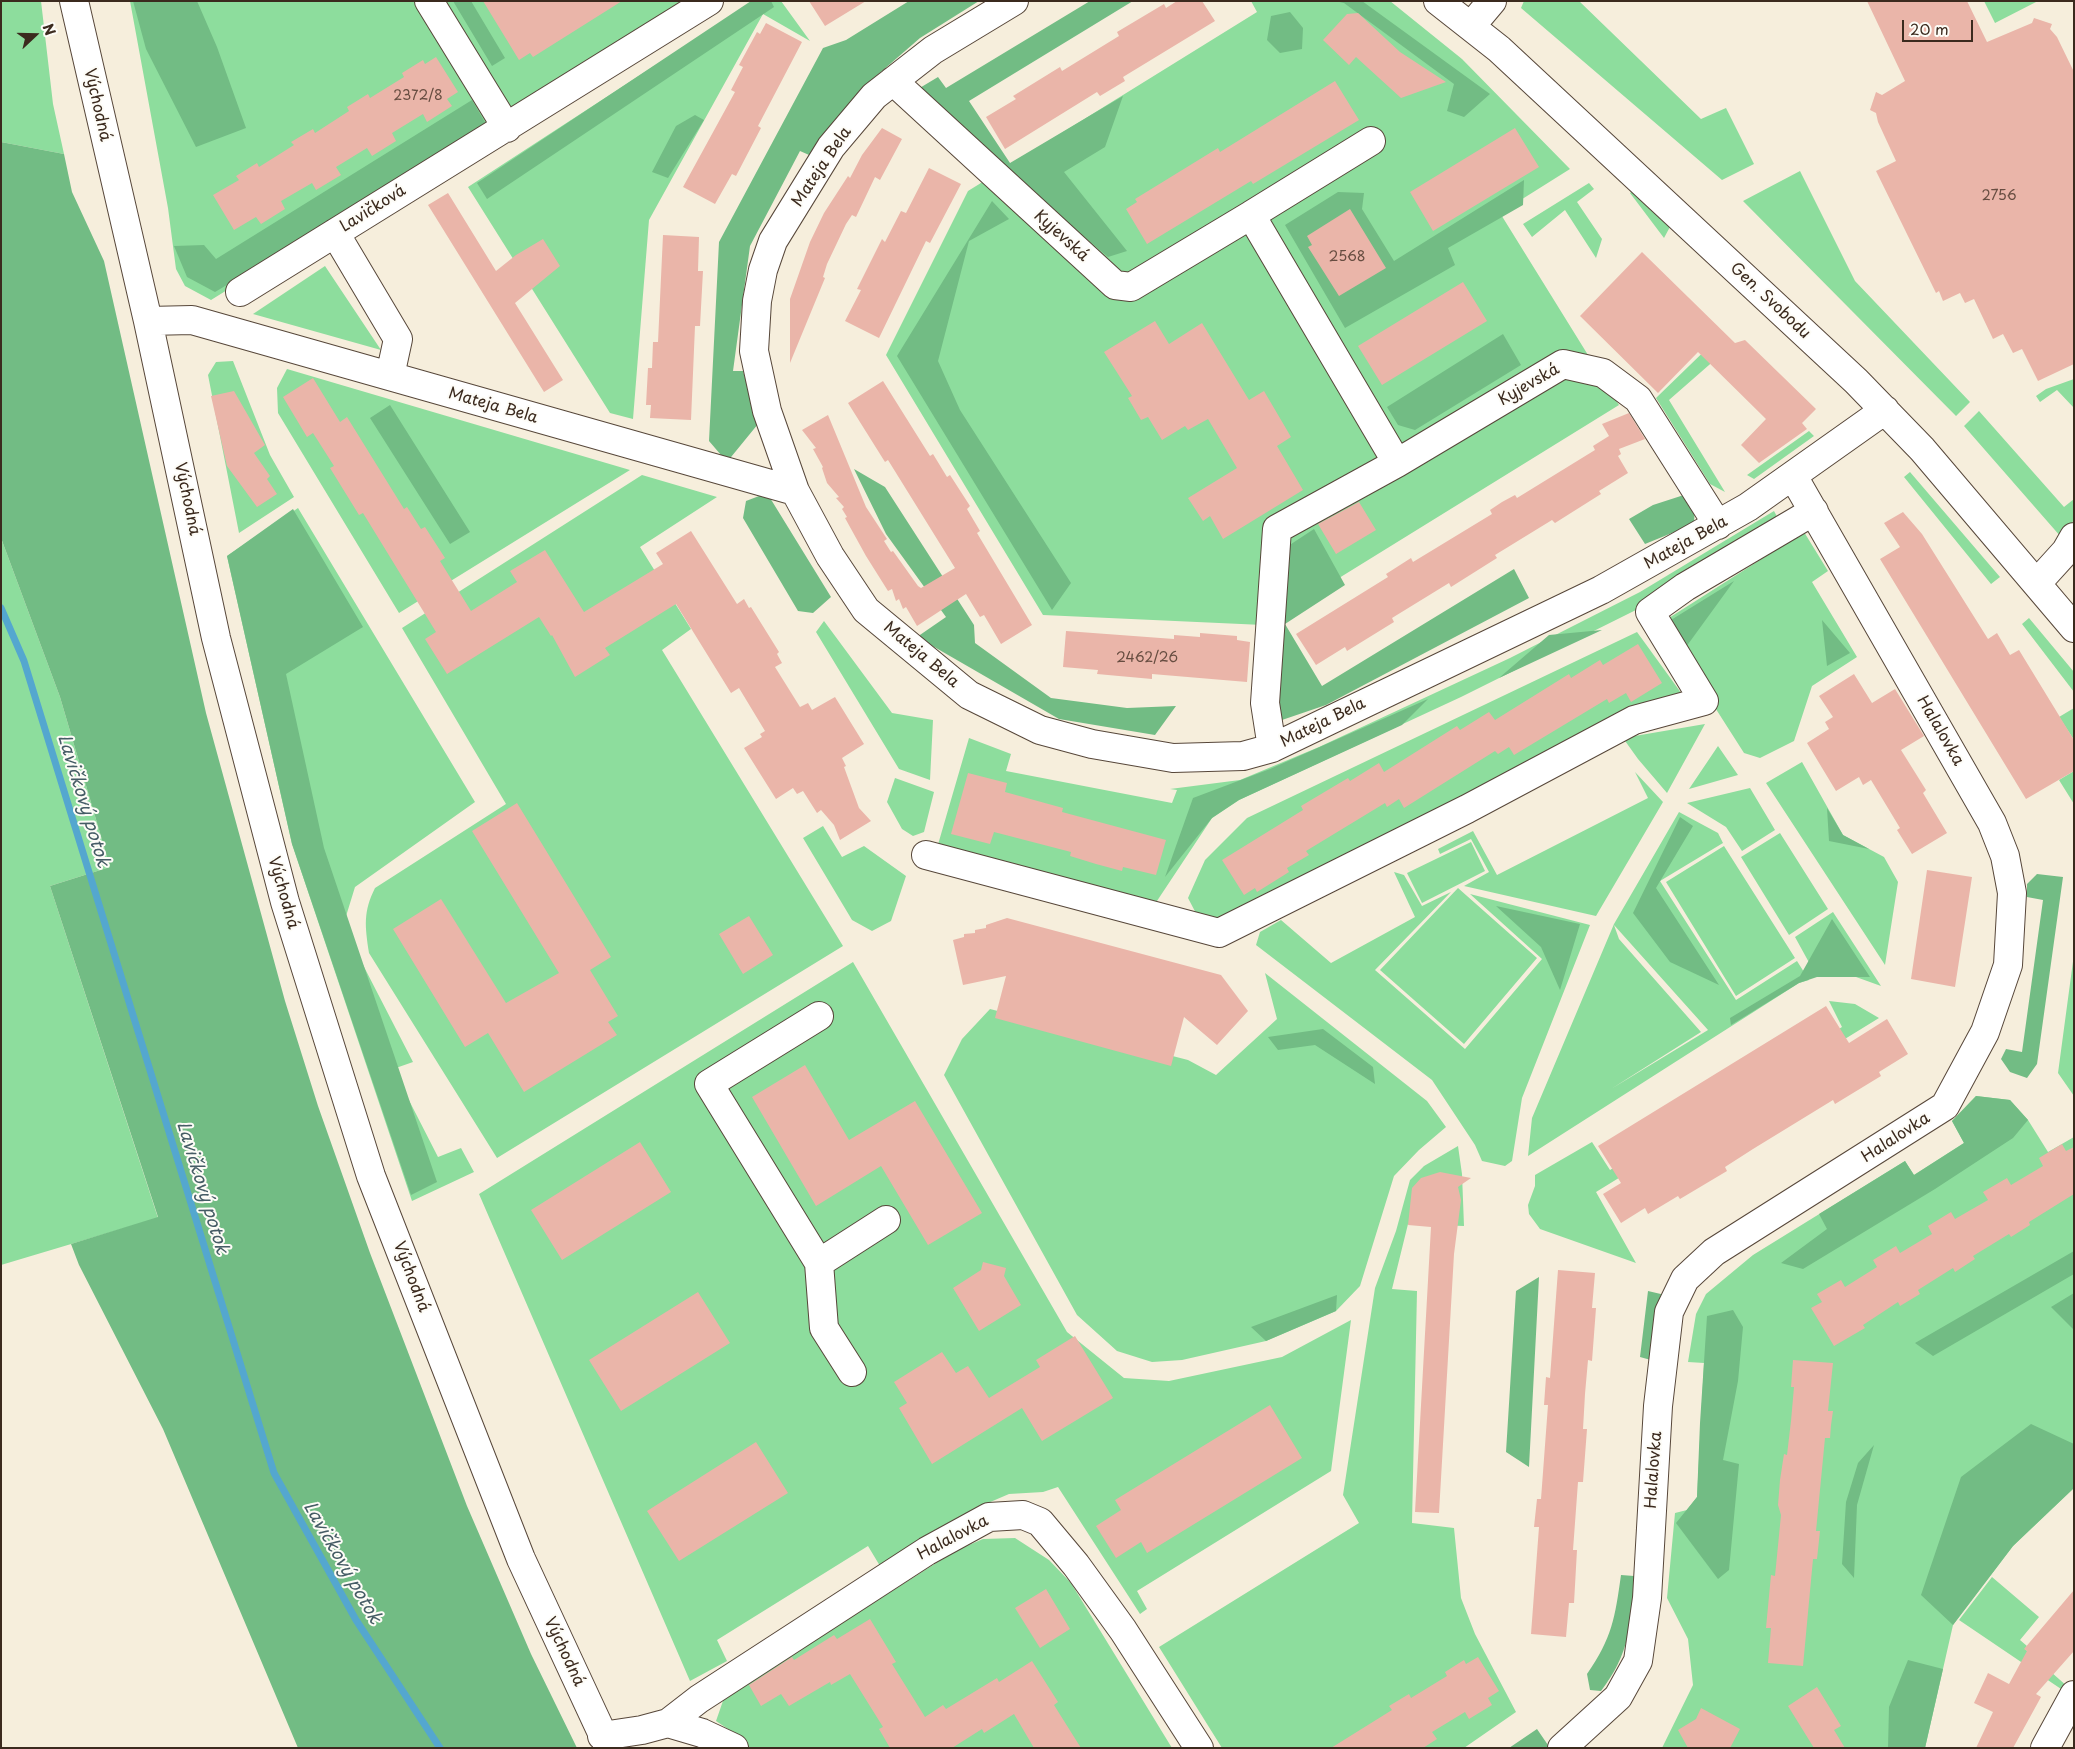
<!DOCTYPE html>
<meta charset="utf-8">
<style>
body{margin:0}
#map{position:relative;width:2075px;height:1749px;overflow:hidden;background:#f6eedc;font-family:"Playpen Sans",sans-serif}
canvas{display:block}
.frame{position:absolute;inset:0;border:2px solid #3b2a1e;pointer-events:none}
.north{position:absolute;left:10px;top:10px;width:50px;height:50px;-webkit-text-stroke:4px #fdfcf7;paint-order:stroke;rotate:69deg;font-size:14px;font-weight:700;line-height:20px;text-align:center;color:#3b2a1e}
.north::after{content:'';display:block;margin:auto;width:18px;height:22px;background:#3b2a1e;clip-path:polygon(50% 0,100% 100%,50% 72%,0 100%)}
.scale{position:absolute;left:1902px;top:20px;width:71px;height:22px;box-sizing:border-box;border:2px solid #3b2a1e;border-top:0;padding-left:6px;font-size:15px;line-height:18px;white-space:nowrap;color:#3b2a1e;-webkit-text-stroke:4px #fdfcf7;paint-order:stroke}
</style>
<div id="map">
<canvas width="2075" height="1749"></canvas>
<div class="frame"></div>
<div class="north">N</div>
<div class="scale">20 m</div>
</div>
<script>
const g = document.querySelector('canvas').getContext('2d');
g.lineJoin = 'round';
function fill(path, color) { g.fillStyle = color; g.fill(path, 'evenodd'); }
function strokePath(path, color, width, dash) { g.strokeStyle = color; g.lineWidth = width; g.lineCap = dash ? 'butt' : 'round'; g.setLineDash(dash || []); g.stroke(path); }
function label(font, color, halo, rows, align = 'center') {
  g.font = font + ' "Playpen Sans",sans-serif'; g.lineWidth = 4; g.setLineDash([]); g.textBaseline = 'middle'; g.strokeStyle = halo; g.fillStyle = color; for (const [text, x, y, turn = 0] of rows) {
    g.save(); g.translate(x, y); g.rotate((+turn || 0) * Math.PI / 180); g.textAlign = isNaN(turn) ? turn : align; if (halo) g.strokeText(text, 0, 0); g.fillText(text, 0, 0); g.restore();
  }
}
fill(new Path2D(`
 M1 1H41L53 104 64 154 1 142Z
 M130 1H693L211 300 185 286 176 269 168 208Z
 M754 1H781L810 41 763 14 649 220 633 419 610 413 468 187Z
 M1251 1H1390L1462 59 1570 169 1500 213 1619 405 1263 625 1043 615 886 355 968 191 1257 12Z
 M1524 1H1579L1701 119 1726 108 1754 164 1722 180 1521 8Z
 M1984 1H2038L1995 23Z
 M1800 171 1855 281 1970 402 1956 416 1743 201Z
 M1589 183 1594 189 1577 202 1602 239 1596 258 1565 210 1532 237 1523 224Z
 M1634 190 1671 225 1664 238 1630 193Z
 M325 266 381 350 253 314Z
 M1723 333 1733 344 1669 400 1725 492 1710 484 1656 398Z
 M233 361 270 455 294 497 239 533 208 375 216 362Z
 M287 369 630 470 399 613 278 413 277 388Z
 M2074 379V408L2057 390 2040 402 2036 396 2046 389Z
 M1979 411 2064 507 2074 499V520L2061 537 1964 426Z
 M1809 431 1814 436 1754 479 1747 475Z
 M1910 472 2000 577 1991 584 1904 477Z
 M642 475 717 497 640 547 691 629 662 650 843 946 497 1158 369 953C365 926 363 912 375 888L506 804 402 628Z
 M298 508 475 802 355 887 343 926 413 1062 393 1069 438 1157 461 1148 474 1172 412 1201 292 844 227 556Z
 M1774 511 1781 524 1648 604 1461 697 1239 800 1212 818 1153 907 937 848 969 738 1011 754 1006 771 1172 803 1177 790 1170 789 1240 780 1319 747 1510 658 1640 592Z
 M1804 532 1828 571 1812 582 1857 657 1812 686 1794 741 1760 758 1744 753 1661 623Z
 M1 538 60 697 110 867 50 886 158 1218 1 1265Z
 M2029 618 2074 672V692L2022 624Z
 M824 621 892 713 933 720 930 780 899 769 816 632Z
 M1637 632 1687 701 1221 926 1199 919 1188 898 1205 860 1247 818Z
 M2074 708V740L2059 717Z
 M1705 724 1667 793 1638 759 1623 738Z
 M1718 746 1738 775 1689 789Z
 M1802 762 1843 835 1884 857 1898 882 1885 965 1766 783Z
 M2074 771V804L2059 780Z
 M1635 772 1663 802 1596 916 1464 886 1489 872 1471 839 1440 854 1438 849 1473 831 1497 875 1648 798Z
 M895 778 934 792 924 832 913 836 902 829 887 802Z
 M1750 788 1775 830 1742 851 1726 827 1687 803Z
 M1679 812 1718 833 1723 843 1660 881 1736 1000 1797 961 1809 980 1799 983 1528 1156 1532 1118 1614 924ZM1614 925 1708 1030 1611 1089 1701 1032 1619 939Z
 M823 826 842 857 864 846 906 876 891 921 872 931 852 920 803 838Z
 M1780 833 1828 909 1789 935 1741 857Z
 M1471 842 1485 871 1422 903 1407 873Z
 M1724 846 1795 958 1736 996 1666 882Z
 M1394 872 1404 875 1422 906 1451 892 1375 970 1465 1049 1542 959 1470 894 1590 925 1522 1098 1512 1161 1505 1166 1482 1161 1475 1145 1432 1080 1256 945 1260 932 1281 920 1331 963 1415 917Z
 M1458 888 1537 958 1464 1044 1380 970Z
 M1833 912 1881 986 1856 977H1817L1795 937Z
 M2074 954V1096L2058 1073Z
 M853 962 1067 1332 1124 1378 1169 1381 1282 1357 1351 1320 1331 1471 1137 1591 1147 1609 1140 1614 1058 1487 1043 1492 1009 1494 988 1503 880 1566 868 1546 717 1640 727 1661 690 1681 479 1194Z
 M1265 973 1427 1101 1446 1127 1419 1150 1394 1176 1360 1286 1336 1311 1266 1341 1182 1360 1152 1362 1117 1351 1077 1315 944 1075 962 1039 990 1009 1188 1060 1216 1075 1277 1019Z
 M1829 1001 1855 1004 1879 1018 1596 1192 1636 1263 1540 1229 1529 1214 1528 1205 1535 1186V1175L1592 1142 1610 1170 1842 1027Z
 M1976 1096 2010 1100 2028 1120 2048 1152 2074 1137V1488L2013 1546 1953 1625 1925 1748H1662L1693 1685 1688 1639 1667 1598 1675 1513 1687 1510 1697 1497 1704 1363 1688 1362 1696 1314 1706 1294 1753 1255 1905 1161 1914 1175 1964 1143 1952 1121Z
 M1458 1146 1462 1174 1464 1226 1408 1224 1392 1289 1417 1291 1412 1523 1454 1528 1461 1598 1475 1634 1516 1712 1464 1748H1222L1159 1647 1359 1523 1343 1495 1375 1288 1396 1231 1410 1180 1424 1166Z
 M1015 1538 1049 1560 1071 1583 1172 1748H746L737 1735 716 1721 724 1698 955 1551 983 1539Z
 M1992 1577 2039 1617 2020 1640 2027 1646 2025 1649 2068 1687 2064 1691 1959 1620Z`), '#8ddd9d');
fill(new Path2D(`
 M133 1H197L217 47 246 128 196 147 146 49Z
 M453 1H471L505 58 492 66Z
 M751 1H771L774 7 487 199 477 183Z
 M909 1H979L920 38 859 91 816 158 800 151 750 246 733 371H743L758 424 727 462 709 441 719 242 823 48 846 40Z
 M1090 1H1133L969 101 1010 163 1123 96 1105 147 1064 172 1127 251 1108 257 913 92 938 77 946 88Z
 M1335 1H1362L1490 94 1464 117 1447 111 1454 84 1344 3Z
 M1290 12 1303 28 1302 49 1280 53 1267 40 1271 16Z
 M472 100 489 129 215 292 187 277 174 246 204 245 216 259Z
 M695 115 704 120 668 178 652 172 676 126Z
 M1 142 64 154 72 192 104 261 206 713 285 1001 318 1106 370 1253 467 1506 531 1654 577 1748H298L163 1429 79 1265 71 1244 158 1217 50 886 110 867 60 697 1 538Z
 M1524 180 1523 205 1448 248 1455 265 1345 328 1285 225 1338 192 1364 193 1362 209 1394 261Z
 M992 201 1009 219 969 241 938 361 960 410 1071 583 1052 610 897 356Z
 M1503 334 1521 365 1415 430 1398 425 1387 407Z
 M390 405 470 532 450 544 370 418Z
 M854 469 885 487 974 625 975 643 1051 698 1127 708 1176 706 1155 735 1059 719 917 637 946 617 886 534Z
 M767 493 831 597 813 613 798 611 743 518 746 501Z
 M1687 494 1695 504 1694 524 1645 544 1629 519 1653 505Z
 M293 509 363 627 286 674 324 848 437 1182 411 1195 292 844 227 556Z
 M1314 529 1345 585 1285 624 1322 686 1514 569 1529 598 1326 705 1282 720 1274 706 1282 550Z
 M1734 581 1686 647 1671 620Z
 M1822 620 1850 653 1827 666Z
 M1602 630 1499 678 1549 635Z
 M1428 699 1402 725 1239 800 1212 818 1165 877 1193 798 1270 769Z
 M1827 808 1843 835 1869 849 1829 841Z
 M1680 817 1693 826 1656 888 1719 985 1670 962 1633 913Z
 M2037 874 2063 877 2037 1064 2027 1078 2010 1072 2001 1059 2006 1049 2022 1052 2043 900 2027 897V884Z
 M1496 906 1580 924 1560 990 1541 947Z
 M1832 919 1870 977H1817L1799 983 1731 1025 1730 1018 1800 976Z
 M1323 1029 1373 1067 1375 1084 1315 1045 1278 1050 1268 1037Z
 M1976 1096 2010 1100 2028 1120 2013 1138 1935 1189 1803 1269 1781 1263 1827 1229 1819 1214 1905 1161 1914 1175 1964 1143 1952 1121Z
 M2074 1251V1274L1933 1356 1915 1343Z
 M1539 1277 1529 1467 1506 1452 1516 1291Z
 M1648 1291 1665 1295 1658 1362 1640 1357Z
 M2074 1293V1328L2073 1329 2051 1307Z
 M1337 1295 1336 1311 1266 1341 1251 1327Z
 M1733 1310 1743 1327 1738 1381 1723 1460 1739 1464 1729 1570 1718 1579 1676 1523 1697 1497 1700 1423 1707 1316Z
 M2031 1424 2074 1444V1488L2013 1546 1953 1625 1921 1595 1961 1477Z
 M1874 1445 1857 1505 1854 1578 1842 1564 1846 1502 1858 1463Z
 M1621 1575 1634 1576C1633 1621 1629 1655 1601 1691L1590 1690 1587 1674C1612 1638 1615 1618 1621 1575Z
 M1908 1660 1943 1669 1925 1748H1888L1889 1707Z
 M1537 1729 1550 1748H1509Z`), '#72bc84');
strokePath(new Path2D(`
 M1 608 24 661 274 1473 356 1620 440 1748`), '#54a7cf', 7);
fill(new Path2D(`
 M483 1H622L533 57 530 53 519 60Z
 M809 1H866L825 26Z
 M1177 1H1202L1215 21 1123 77 1125 81 1100 96 1097 92 1005 149 986 117 1016 99 1013 96 1060 67 1062 71 1119 36 1117 32 1164 4 1166 8Z
 M1867 1H1967L1987 42 2032 23 2034 18 2052 24 2050 29 2057 37 2074 72V364L2038 381 2022 349 2013 353 2003 334 1993 339 1974 299 1965 303 1960 293 1943 301 1939 291 1936 293 1876 171 1896 161 1878 122 1876 113 1870 110 1876 92 1882 95 1905 81Z
 M1358 13 1400 52 1446 82 1401 98 1356 57 1349 65 1323 40 1347 14Z
 M766 23 802 42 758 126 761 128 736 176 732 174 715 204 683 187 735 92 731 90 743 67 739 65 757 32 760 34Z
 M436 57 458 92 447 99 452 106 427 122 423 114 392 133 396 141 372 156 367 148 336 167 341 175 316 190 312 183 281 201 285 209 261 224 256 217 234 230 213 195 239 180 236 176 257 163 259 167 294 145 291 142 313 129 315 133 349 111 347 107 368 94 370 98 404 77 402 73 423 60 425 64Z
 M1335 81 1359 120 1253 184 1251 181 1147 244 1126 209 1137 202 1135 199 1218 148 1220 152Z
 M882 128 902 139 880 180 875 177 856 217 852 215 846 224 827 264 823 277 825 278 790 363V299L810 242 824 213 848 176 850 178 862 155Z
 M1515 128 1539 167 1433 231 1410 192Z
 M929 168 961 184 930 243 926 241 879 338 845 321 861 290 857 289 882 239 885 242 901 211 906 213Z
 M448 193 496 271 516 255 543 239 560 266 515 303 563 380 544 392 428 205Z
 M1350 209 1386 268 1339 296 1308 247 1312 245 1307 236Z
 M663 235 699 237 698 271H703L700 326H695L691 420 650 418 651 405H646L648 368H652L653 342H658Z
 M1642 252 1735 343 1745 340 1816 409 1802 423 1807 429 1759 463 1741 445 1766 419 1698 352 1658 393 1580 316Z
 M1463 282 1487 321 1382 385 1358 346Z
 M1155 321 1169 344 1202 323 1249 400 1264 391 1291 437 1277 446 1303 490 1223 539 1210 516 1203 521 1188 498 1237 468 1208 419 1188 430 1185 426 1162 440 1148 417 1141 420 1128 398 1132 396 1104 352Z
 M313 378 340 422 347 417 404 509 407 507 421 529 425 527 445 558 440 561 471 611 517 582 510 571 545 550 584 612 663 564 656 553 691 531 737 604 744 599 749 608 751 607 779 652 777 654 782 663 775 667 800 707 808 703 812 710 835 697 864 744 842 758 846 766 844 767 859 808 871 821 840 840 834 825 821 810 817 813 803 791 797 794 793 788 776 799 744 748 762 737 760 734 765 731 739 688 731 693 676 604 605 648 610 655 575 677 552 635 551 636 539 617 447 674 425 639 436 632 363 513 359 515 330 468 334 466 313 433 307 437 283 397Z
 M883 381 930 456 933 454 947 477 950 475 970 506 967 509 980 531 977 533 1032 625 1001 644 984 615 980 617 966 594 917 626 906 607 903 609 899 599 896 601 892 589 888 591 866 556 845 518 847 517 842 509 844 507 836 498 839 497 827 483 822 468 823 467 813 449 816 448 802 430 828 415 866 507 887 539 884 541 891 552 893 551 918 586 921 588 955 568 888 460 885 462 848 403Z
 M234 391 265 445 254 453 270 476 267 479 277 494 257 507 227 466 211 396Z
 M1629 413 1645 439 1619 449 1621 454 1618 456 1628 473 1599 491 1601 494 1555 523 1552 520 1495 555 1497 558 1451 587 1449 583 1392 618 1394 622 1347 651 1345 647 1316 665 1296 634 1388 577 1386 574 1411 558 1413 562 1492 514 1490 510 1502 502 1515 495 1517 498 1595 450 1593 446 1609 436 1602 424Z
 M1359 502 1376 530 1336 554 1318 524Z
 M1903 512 1922 534 1988 639 1997 633 2010 655 2019 650 2074 740V771L2026 799 1880 559 1900 547 1884 523Z
 M1066 631 1174 639V635L1200 637V633L1237 636V640L1250 642 1247 682 1152 674V679L1097 674 1098 670 1063 667Z
 M1638 644 1662 683 1631 702 1626 693 1609 703 1607 699 1514 755 1509 747 1498 754 1495 751 1404 808 1399 799 1387 807 1385 803 1306 851 1309 855 1287 868 1289 872 1257 892 1255 888 1244 895 1222 860 1303 810 1301 806 1348 778 1350 781 1379 763 1384 772 1457 726 1460 730 1489 712 1495 720 1569 674 1571 678 1600 660 1603 665Z
 M1854 674 1872 703 1895 689 1924 736 1901 750 1926 790 1923 793 1947 833 1912 854 1897 830 1900 828 1871 780 1863 785 1859 777 1836 791 1807 743 1829 729 1825 722 1833 717 1819 696Z
 M968 773 1007 783 1005 792 1063 808 1062 812 1166 840 1156 875 1123 867 1122 871 1096 864 1070 856 1071 852 994 832 990 844 951 834Z
 M517 803 611 957 590 970 618 1016 608 1022 617 1035 524 1092 488 1033 465 1047 393 929 441 899 506 1003 559 973 472 831Z
 M1927 870 1972 877 1955 987 1911 979Z
 M749 916 773 955 743 974 719 934Z
 M1007 918 1221 975 1248 1011 1217 1045 1184 1017 1171 1066 995 1018 1006 976 963 985 953 940 964 937V934L975 933V930L986 928V925Z
 M1826 1006 1849 1043 1887 1019 1908 1054 1879 1072 1881 1076 1835 1104 1833 1100 1753 1149 1725 1167 1727 1171 1680 1199 1678 1196 1648 1214 1645 1208 1621 1223 1603 1194 1621 1183 1598 1146Z
 M805 1065 849 1140 915 1101 982 1213 928 1245 881 1166 816 1206 752 1097Z
 M640 1142 671 1192 562 1260 531 1210Z
 M2062 1144 2066 1151 2074 1147V1194L2029 1222 2030 1225 2011 1237 2009 1234 1973 1256 1975 1259 1955 1272 1953 1268 1918 1290 1920 1294 1900 1306 1898 1302 1863 1325 1865 1328 1834 1346 1811 1308 1822 1302 1817 1294 1841 1280 1845 1287 1877 1267 1873 1260 1896 1246 1900 1253 1932 1234 1928 1226 1951 1212 1955 1219 1988 1200 1983 1192 2007 1178 2011 1185 2043 1166 2039 1158Z
 M1440 1172 1471 1178 1458 1187 1461 1200 1454 1254 1439 1513 1415 1512 1431 1227 1408 1225 1412 1188 1421 1178Z
 M983 1262 1006 1268 1004 1276 1021 1305 979 1331 953 1288 981 1270Z
 M1558 1270 1595 1273 1592 1308H1596L1592 1361 1588 1360 1585 1394 1583 1429H1587L1583 1482H1578L1573 1550H1577L1574 1603H1569L1566 1637 1531 1634 1539 1527H1534L1537 1499H1541L1548 1405H1544L1546 1377 1550 1378Z
 M698 1292 730 1343 621 1411 589 1360Z
 M1075 1336 1113 1398 1042 1441 1022 1408 932 1464 899 1408 907 1403 894 1382 942 1352 956 1373 968 1366 989 1398 1040 1367 1036 1360Z
 M1793 1360 1833 1363 1828 1411H1833L1831 1425 1830 1438H1825L1816 1531H1820L1817 1559H1813L1803 1666 1768 1663 1771 1628H1766L1771 1575 1775 1576 1781 1515 1778 1505 1780 1480 1784 1454 1787 1455 1791 1421 1794 1387H1791Z
 M1270 1405 1302 1458 1147 1553 1141 1542 1116 1558 1096 1526 1121 1510 1115 1500Z
 M756 1442 788 1493 679 1561 647 1511Z
 M1046 1589 1070 1629 1040 1648 1015 1608Z
 M2074 1590V1651L2036 1694 2041 1697 2013 1748H1976L1993 1712 1974 1703 1988 1673 2009 1684 2027 1651 2024 1649Z
 M870 1619 896 1662 892 1664 925 1717 943 1705 946 1709 997 1678 999 1682 1032 1661 1058 1702 1054 1705 1081 1748H1034L1014 1714 984 1733 982 1729 952 1748H890L879 1729 883 1727 850 1674 831 1685 830 1682 789 1706 781 1694 761 1706 749 1685 792 1657 794 1660 834 1635 837 1639Z
 M1478 1657 1499 1691 1488 1698 1492 1705 1469 1719 1465 1712 1432 1732 1437 1739 1423 1748H1331L1392 1710 1389 1706 1409 1694 1411 1698 1447 1676 1445 1672 1464 1660 1466 1664Z
 M1817 1687 1841 1726 1834 1730 1845 1748H1814L1788 1706Z
 M1701 1708 1740 1729 1730 1748H1688L1678 1730 1696 1719Z`), '#eab5a9');
const minor = new Path2D(`
 M74 1 148 321 216 638 285 902 371 1176 521 1559 609 1748
 M429 1 507 128
 M1014 1 933 50 874 96 831 147 773 241 763 270 757 301 754 351 767 411 795 491 830 556 866 610 969 695 1040 730 1092 744 1173 758 1243 756 1272 748 1601 590 1748 507 1885 410
 M1438 1 1499 49 1856 381 1922 449 2074 628
 M1471 26 1492 1
 M893 81 1115 285 1131 287 1251 215 1397 463
 M1251 215 1371 141
 M335 233 398 339 390 376
 M240 292 709 1
 M148 321 192 320 795 491
 M2037 583 2066 551 2074 537
 M1272 748 1265 703 1277 529 1397 463 1563 364 1603 373 1638 399 1718 525
 M926 855 1219 933 1467 809 1634 720 1704 701 1650 612 1685 587 1814 511
 M819 1016 709 1084 819 1263 824 1328 852 1372
 M819 1263 886 1220
 M668 1723 699 1699 927 1551 989 1517 1023 1515 1040 1522 1076 1565 1123 1630 1199 1748
 M602 1736 642 1730 668 1723 702 1733 734 1748
 M1562 1748 1618 1697 1638 1661 1647 1598 1658 1406 1669 1312 1685 1279 1714 1252 1945 1106 1985 1032 2008 965 2012 893 2005 856 1992 823 1793 476
 M2045 1748 2074 1695`);
strokePath(minor, '#57473a', 30);
strokePath(minor, '#fff', 28);
label('14px', '#674d41', null, [
 ["2372/8",418,96],
 ["2756",1999,196],
 ["2568",1347,257],
 ["2462/26",1147,658]
]);
label('16px', '#3b2a1e', '#fdfcf7', [
 ["Východná",97,105,77],
 ["Mateja Bela",822,167,-56],
 ["Lavičková",373,209,-32],
 ["Kyjevská",1061,236,42],
 ["Gen. Svobodu",1770,301,43],
 ["Kyjevská",1529,385,-30],
 ["Mateja Bela",493,406,16],
 ["Východná",187,499,78],
 ["Mateja Bela",1686,543,-29],
 ["Mateja Bela",921,655,40],
 ["Mateja Bela",1323,723,-26],
 ["Halalovka",1940,731,60],
 ["Východná",283,893,74],
 ["Halalovka",1896,1138,-33],
 ["Východná",411,1277,69],
 ["Halalovka",1654,1470,-86],
 ["Halalovka",953,1538,-28],
 ["Východná",564,1652,65]
]);
label('italic 18px', '#455c65', '#fdfcf7', [
 ["Lavičkový potok",83,801,73],
 ["Lavičkový potok",202,1188,73],
 ["Lavičkový potok",342,1563,60]
]);
</script>
